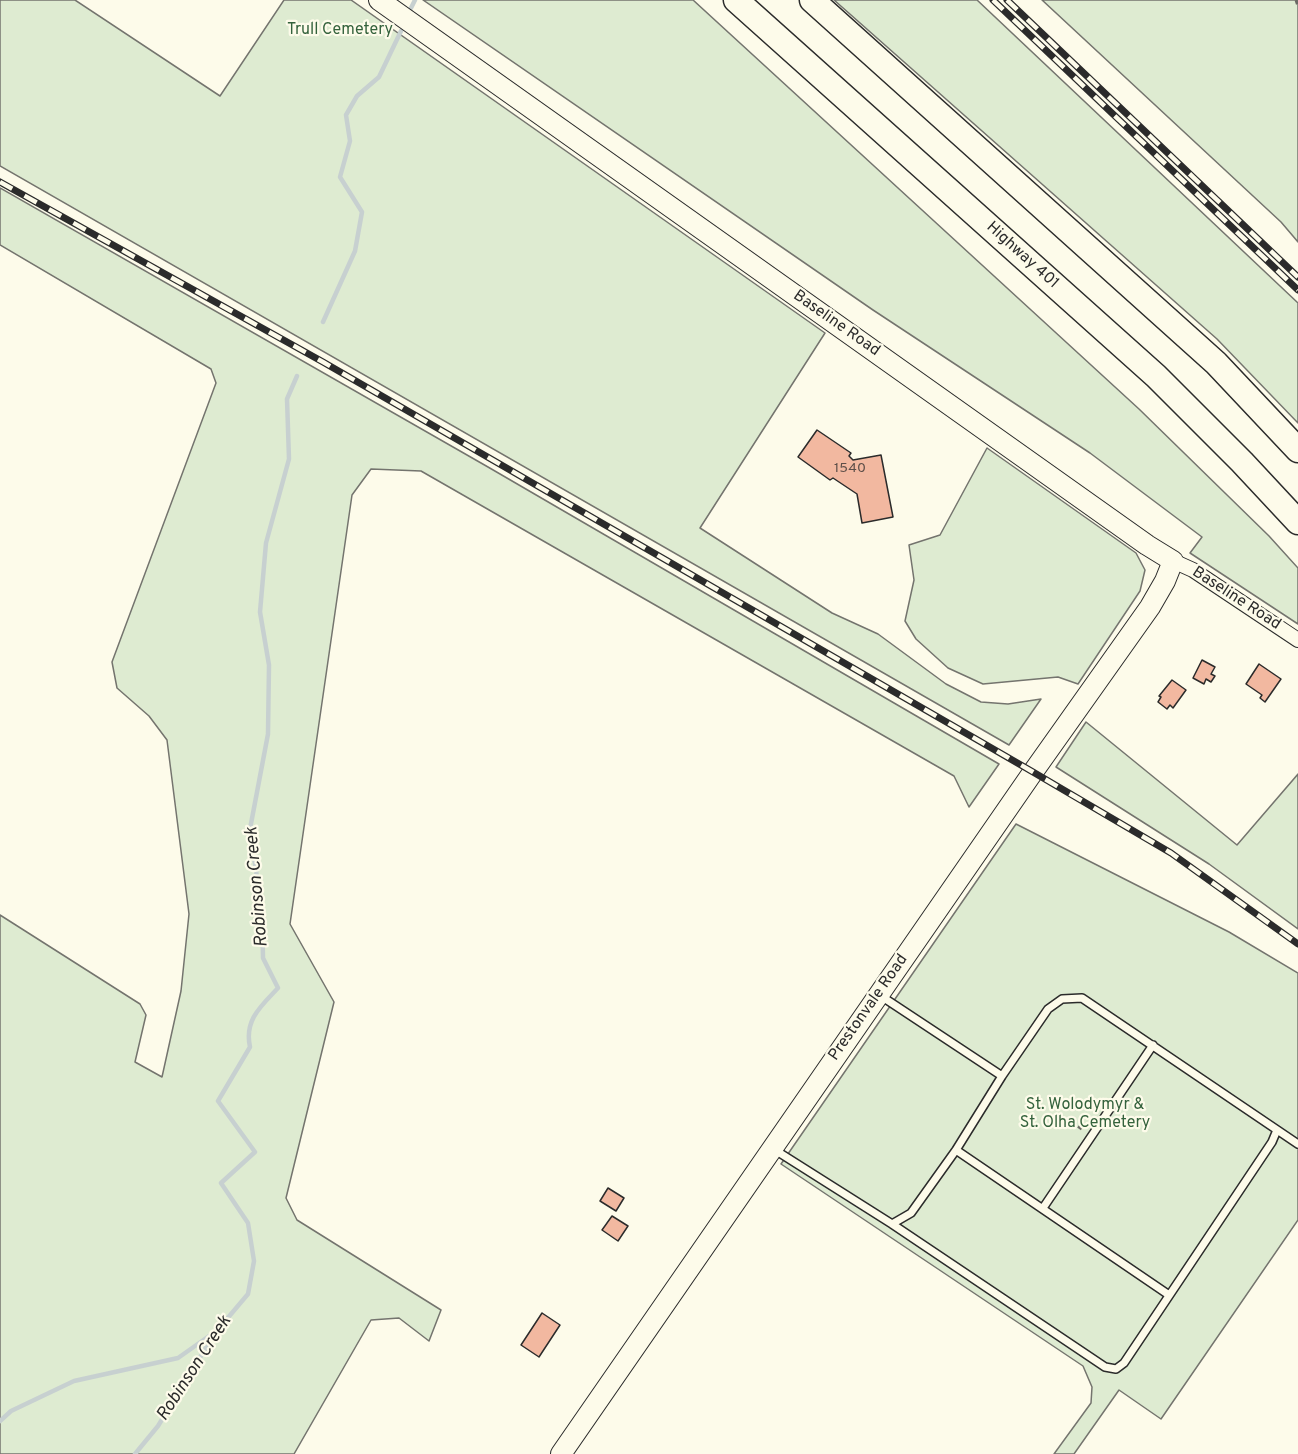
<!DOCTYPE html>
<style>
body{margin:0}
canvas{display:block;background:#fdfbea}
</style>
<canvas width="1298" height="1454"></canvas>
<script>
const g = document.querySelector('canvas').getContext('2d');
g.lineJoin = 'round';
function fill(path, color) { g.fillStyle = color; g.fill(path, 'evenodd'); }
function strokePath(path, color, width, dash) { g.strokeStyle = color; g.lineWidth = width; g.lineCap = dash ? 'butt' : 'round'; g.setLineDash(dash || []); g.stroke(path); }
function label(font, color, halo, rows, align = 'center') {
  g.font = font + ' Overpass,sans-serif'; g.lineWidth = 4.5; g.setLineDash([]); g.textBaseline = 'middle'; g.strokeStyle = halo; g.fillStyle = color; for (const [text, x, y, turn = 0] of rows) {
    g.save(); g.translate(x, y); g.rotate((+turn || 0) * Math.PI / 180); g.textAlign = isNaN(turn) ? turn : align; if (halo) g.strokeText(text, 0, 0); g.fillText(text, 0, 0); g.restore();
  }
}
const green = new Path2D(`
 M0 0H75L220 96 284 0H351L825 333 700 528 832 613 878 634 946 684 981 702 1008 704 1041 699 1009 745 0 166Z
 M423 0H693L1139 409 1269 536 1298 568V624L1190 553 1202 537 1090 453 873 310Z
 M834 0H977L1298 303V423L1217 339Z
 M1042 0H1298V242L1281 222Z
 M0 188 488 467 999 764 969 807 954 776 421 471 371 469 352 495 290 924 334 1002 286 1198 297 1220 441 1310 429 1341 399 1318 371 1320 294 1454H0V915L140 1004 146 1015 135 1062 162 1077 181 991 189 914 167 740 149 716 117 688 112 662 216 383 211 369 0 245Z
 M987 448 1136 553 1145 570 1140 591 1078 684 1058 677 983 684 948 668 916 639 905 621 914 580 909 545 940 535Z
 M1086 722 1237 845 1298 774V929L1209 864 1056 767Z
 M1016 824 1229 932 1298 973V1220L1161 1419 1119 1390 1074 1454H1054L1091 1403 1092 1387 1083 1366 781 1164Z`);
fill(green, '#deebd1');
strokePath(green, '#74746e', 1.5);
strokePath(new Path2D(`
 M411 8 415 0
 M323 322 355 251 362 212 340 177 350 141 346 115 357 96 379 77 401 31
 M0 1421 11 1411 74 1381 178 1358 212 1334
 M135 1454 158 1426 215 1333 248 1294 254 1261 248 1223 221 1183 255 1152 218 1101 250 1047C244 1020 261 1006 278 988L263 958 262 912 250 829 268 734 269 665 260 612 266 543 289 459 287 399 297 376`), '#c7d0d0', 4.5);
const building = new Path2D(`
 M817 430 851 453 849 456 853 460 881 455 893 517 862 523 857 494 833 478 830 480 798 457Z
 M1202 660 1215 667 1211 674 1215 676 1211 682 1206 679 1204 684 1193 678Z
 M1259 664 1281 679 1265 702 1260 698 1262 695 1246 684Z
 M1172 680 1186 690 1173 708 1170 705 1167 709 1158 702 1161 697 1159 696Z
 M608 1188 624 1198 616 1211 600 1201Z
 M612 1216 628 1226 618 1241 602 1230Z
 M542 1313 560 1325 539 1357 521 1345Z`);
fill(building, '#f2b8a0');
strokePath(building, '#2b2b2b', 1.5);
const lane = new Path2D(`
 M881 996 1002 1076 1048 1009 1062 999 1082 998 1298 1144
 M775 1150 892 1224 1105 1367 1116 1369 1124 1363 1272 1142 1277 1130
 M956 1150 1169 1295
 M1043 1208 1153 1045
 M892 1224 911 1213 956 1150 1002 1076`);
const street = new Path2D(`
 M1173 561 1193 570 1298 640`);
const secondary = new Path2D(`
 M379 0 1147 545 1173 561 1165 581 1150 607 1033 772 561 1454`);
const highway = new Path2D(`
 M736 0 1156 376 1242 462 1298 522
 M812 0 1216 363 1298 450`);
strokePath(lane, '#2b2b2b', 10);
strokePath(street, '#2b2b2b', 16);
strokePath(secondary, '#2b2b2b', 22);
strokePath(highway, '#2b2b2b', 27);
strokePath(new Path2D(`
 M1296 0 1298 6
 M1072 1122 1083 1130`), '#6a6964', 3, [4.5, 3]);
strokePath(lane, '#fdfbea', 7);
strokePath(street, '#fdfbea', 14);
strokePath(secondary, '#fdfbea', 20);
strokePath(highway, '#fdfbea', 24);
const rail = new Path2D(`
 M993 0 1298 290
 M1007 0 1298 277
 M0 182 323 362 1033 772 1171 853 1298 944`);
strokePath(rail, '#2b2b2b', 7);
strokePath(rail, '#fdfbea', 4.5, [14]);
label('14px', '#5d4e48', null, [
 ["1540",850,469]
]);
label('16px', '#34623c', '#fdfbea', [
 ["Trull Cemetery",340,31],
 ["St. Wolodymyr &",1085,1106],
 ["St. Olha Cemetery",1085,1124]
]);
label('16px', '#2b2b2b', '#fdfbea', [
 ["Highway 401",1022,256,42],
 ["Baseline Road",836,324,35],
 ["Baseline Road",1236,599,33],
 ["Prestonvale Road",869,1008,-55]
]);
label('italic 18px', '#2b2b2b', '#fdfbea', [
 ["Robinson Creek",258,887,-95],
 ["Robinson Creek",195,1369,-57]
]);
</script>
